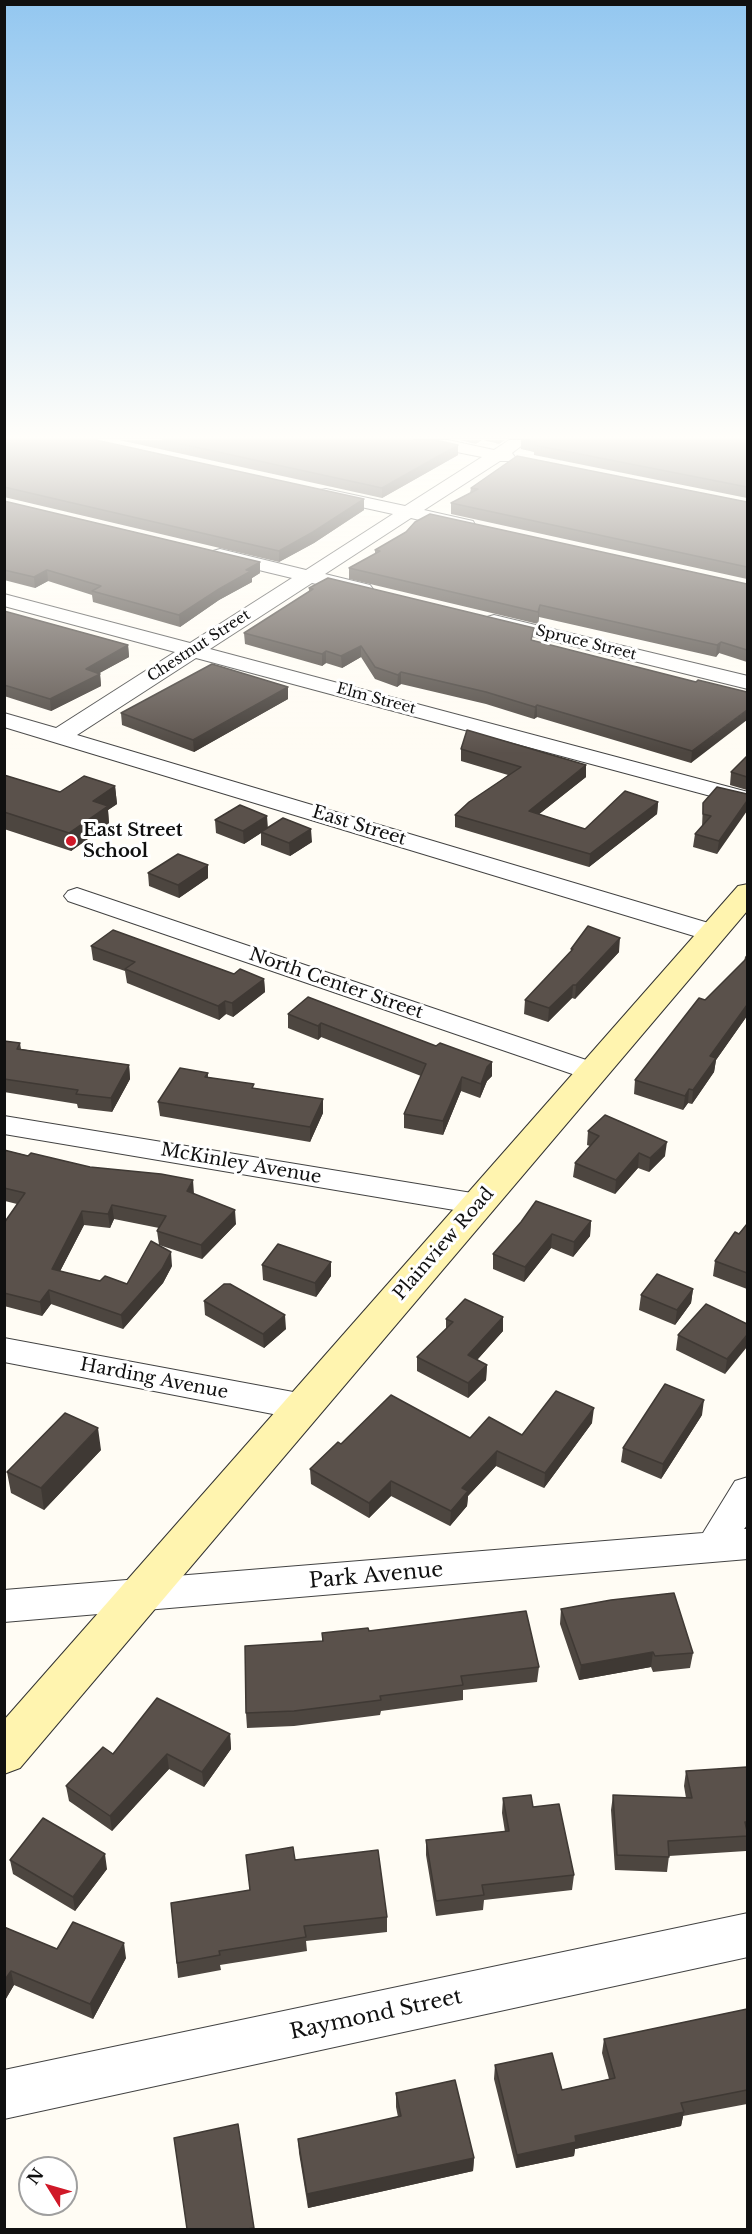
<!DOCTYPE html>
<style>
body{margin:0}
#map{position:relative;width:752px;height:2234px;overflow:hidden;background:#fffcf4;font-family:"Libre Baskerville",serif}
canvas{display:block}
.frame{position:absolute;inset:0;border:6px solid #101010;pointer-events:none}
.north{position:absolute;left:18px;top:2156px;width:60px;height:60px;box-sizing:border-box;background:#fff;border:2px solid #9f9f9f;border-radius:50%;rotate:307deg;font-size:16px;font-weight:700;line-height:24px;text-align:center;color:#101010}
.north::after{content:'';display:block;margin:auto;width:21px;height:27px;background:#d01928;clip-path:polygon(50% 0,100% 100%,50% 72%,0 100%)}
</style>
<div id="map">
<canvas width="752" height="2234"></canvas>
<div class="frame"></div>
<div class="north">N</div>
</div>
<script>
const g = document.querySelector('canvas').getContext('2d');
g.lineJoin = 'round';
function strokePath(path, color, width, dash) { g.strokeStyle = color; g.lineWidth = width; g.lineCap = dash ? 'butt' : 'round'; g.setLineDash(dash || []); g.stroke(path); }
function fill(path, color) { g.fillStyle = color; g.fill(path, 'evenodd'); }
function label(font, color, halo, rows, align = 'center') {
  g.font = font + ' "Libre Baskerville",serif'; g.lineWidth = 6; g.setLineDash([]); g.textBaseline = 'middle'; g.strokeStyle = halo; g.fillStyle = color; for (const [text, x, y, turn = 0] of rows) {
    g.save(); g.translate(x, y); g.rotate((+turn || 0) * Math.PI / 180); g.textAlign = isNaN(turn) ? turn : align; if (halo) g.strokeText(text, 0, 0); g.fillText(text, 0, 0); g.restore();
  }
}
const minor = new Path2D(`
 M414 440H448L494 450 509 440H529L512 453 515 457 512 461H500L424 510 473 521 475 525 473 529 466 531 411 518 325 574 370 585 373 589 370 593 363 595 312 583 210 649 748 792V806L196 658 77 735 722 927 726 933 722 939 713 941 704 939 4 727V713L56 728 175 652 4 606V594L190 643 292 578 213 559 210 555 213 551 220 549 306 570 393 514 320 498 317 494 320 490 326 489 405 506 482 457 416 444Z
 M494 615 748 676V689L487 625 484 621 487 617Z
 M77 888 604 1066 609 1072 604 1078 594 1081 584 1078 68 901 64 896 68 891Z
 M4 1116 478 1194 489 1197 494 1204 489 1211 478 1214 4 1134Z
 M4 1338 304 1394 317 1398 322 1407 317 1416 304 1420 4 1362Z
 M748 1477V1524L744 1529H748V1559L4 1622V1590L703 1533 735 1481Z
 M748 1913V1957L4 2119V2070Z`);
const secondary = new Path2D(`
 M748 884V910L20 1768 4 1774V1720L738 886Z`);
strokePath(minor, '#434343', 2);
strokePath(secondary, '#323232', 2);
fill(minor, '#fff');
fill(secondary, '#fff4af');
fill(new Path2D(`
 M4 440 364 499V510L314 543 279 562 4 497Z
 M119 440H435L458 445V455L382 498Z
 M459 440H482L476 444Z
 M483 440H505L499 444Z
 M521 440H747V498L534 455V452L521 449Z
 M471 488 747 502V579L451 514V503L470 493Z
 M4 501 260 562V573L252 578V582L219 600 180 627 93 602 92 595 48 581 35 588 4 580Z
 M375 550 747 584V662L719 653 716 657 539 617 538 624 349 579V568L375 554Z
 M309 588 533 641 696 682 747 692 691 763 537 717 534 719 486 704 401 684 397 687 375 679 361 657 342 668 326 663 322 666 245 644 244 633 309 592Z
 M4 611 128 645 129 657 99 673 100 674 101 686 51 711 4 696Z
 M288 699 194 752 122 725 121 713Z
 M461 749 586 777 539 814 585 829 658 802 657 814 589 867 455 827V815L508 775 461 761Z
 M747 756V790L730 785 731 772Z
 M4 775 60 792 115 786 117 804 108 810 109 824 71 851 4 829Z
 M747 794 717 854 693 847 695 834 702 827 703 803Z
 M215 820 268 828 312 842 290 856 261 845V833L244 844 216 833Z
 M208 865V878L179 898 149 886 148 873Z
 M91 946 234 974 264 979 265 992 233 1017 226 1014 219 1020 127 983 125 971 93 960Z
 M571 949 619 952 575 999 572 998 548 1022 524 1014 525 1000 571 952Z
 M747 954V1016L716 1060 714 1072 692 1104 688 1103 683 1110 634 1094 635 1080 705 1000 744 962 745 957Z
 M308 997 492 1076 487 1081 480 1098 461 1091 443 1135 404 1128V1114L421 1076 321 1037 318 1040 288 1028V1014Z
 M4 1041 20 1043 21 1049 129 1065 130 1079 112 1112 78 1108 77 1104 4 1092Z
 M208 1073V1077L254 1088 323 1099V1113L310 1142 160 1116 158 1102Z
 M588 1131 665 1156 649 1172 638 1168 615 1194 573 1177 575 1163 590 1146 587 1145Z
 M4 1150 194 1194 236 1224 202 1259 159 1245 157 1231 159 1228 114 1219 110 1228 84 1225 60 1271 100 1281 127 1284 172 1266 163 1283 123 1329 51 1304 42 1316 4 1306V1223L17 1204 5 1201 4 1199Z
 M591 1221 590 1236 573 1257 551 1248 524 1282 493 1269V1254Z
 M747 1224V1289L713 1276 715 1261Z
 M331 1262V1276L316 1297 263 1280 262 1265Z
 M693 1289 691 1303 675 1325 639 1310 641 1295Z
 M204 1301 286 1329 264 1348 205 1315Z
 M503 1317V1331L477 1360 487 1365 486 1380 468 1398 417 1371V1357L446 1329V1319Z
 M747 1324 725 1374 676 1350 678 1335Z
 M702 1415 661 1479 621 1462 623 1448Z
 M592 1423 544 1488 496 1466 468 1496 467 1506 450 1526 391 1496 369 1518 311 1484 310 1469 341 1444 522 1435Z
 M101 1450 44 1510 11 1493 7 1472Z
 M561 1609 693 1653 690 1668 653 1672 651 1667 579 1680 560 1624Z
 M369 1631 539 1667 537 1682 463 1690V1700L381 1711 380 1715 294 1726 247 1728 246 1713 322 1641V1633Z
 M230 1734 231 1749 204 1787 169 1769 112 1831 69 1801 66 1786 113 1754Z
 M747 1767V1842L746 1851 669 1856 667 1872 615 1870 611 1810 613 1795 686 1798 684 1786 686 1771Z
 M503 1798 533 1807 574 1875 572 1890 484 1900 483 1910 436 1916 426 1855V1840L505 1832 502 1813Z
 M246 1855 295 1860 387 1917V1932L306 1941 307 1951 220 1965 221 1970 178 1978 171 1903 250 1890Z
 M10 1860 107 1869 75 1911 13 1874Z
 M4 1927 57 1949 126 1958 93 2019 14 1985 4 2002Z
 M747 2009V2104L683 2116 681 2126 575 2149 574 2156 516 2168 494 2079 495 2065 562 2090 609 2079 602 2053 604 2039Z
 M396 2093 474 2158 473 2171 308 2208 299 2153 298 2139 398 2117 396 2107Z`), '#4d4640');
fill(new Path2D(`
 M458 445V455L382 498V488Z
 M364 499V510L314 543 279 562V551Z
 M260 562V573L252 578V582L219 600 180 627 179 615 246 570Z
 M47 570 48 581 35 588 34 577Z
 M540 605 539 617 538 624V612Z
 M721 642 719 653 716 657 717 645Z
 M128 645 129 657 87 680 86 669Z
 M361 646V657L342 668 341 656Z
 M326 651V663L322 666V654Z
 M401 672V684L397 687 398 675Z
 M100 674 101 686 51 711 50 699Z
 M288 687V699L194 752 193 740Z
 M537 705V717L534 719 535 707Z
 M747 710V720L691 763 692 751Z
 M586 765V777L528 823 529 811Z
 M115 786 117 804 108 810 109 824 71 851 69 833 93 801Z
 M747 801V811L717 854 719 841Z
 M658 802 657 814 589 867 590 854Z
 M267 816 268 829 261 832V833L244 844 243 831Z
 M311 829 312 842 290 856 289 843Z
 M208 865V878L179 898 178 885Z
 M620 938 619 952 575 999 576 985Z
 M264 979 265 992 233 1017 232 1003Z
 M573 985 572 998 548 1022 549 1008Z
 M225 1001 226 1014 219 1020 218 1006Z
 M747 1005V1016L716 1060 714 1072 692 1104 693 1090 710 1056Z
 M321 1023V1037L318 1040V1026Z
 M492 1062V1076L487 1081 480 1098 481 1084 487 1067Z
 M129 1065 130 1079 112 1112 111 1098Z
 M462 1077 461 1091 443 1135V1121Z
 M689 1089 688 1103 683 1110 685 1096Z
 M323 1099V1113L310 1142V1127Z
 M667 1142 665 1156 649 1172 650 1158Z
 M639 1153 638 1168 615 1194 616 1180Z
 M193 1180 194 1194 187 1191Z
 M112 1205 114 1219 110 1228 108 1214Z
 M235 1210 236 1224 202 1259 201 1245Z
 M82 1211 84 1225 54 1283 52 1269Z
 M591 1221 590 1236 573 1257 574 1242Z
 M552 1234 551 1248 524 1282 525 1267Z
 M171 1252 172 1266 163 1283 123 1329 121 1315Z
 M331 1262V1276L316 1297 315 1283Z
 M693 1289 691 1303 675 1325 677 1310Z
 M49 1290 51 1304 42 1316 40 1302Z
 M285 1315 286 1329 264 1348 263 1334Z
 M503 1317V1331L468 1370V1355Z
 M747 1335V1347L725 1374 727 1359Z
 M487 1365 486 1380 468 1398V1383Z
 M704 1400 702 1415 661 1479 663 1464Z
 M594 1408 592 1423 544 1488 545 1473Z
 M98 1428 101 1450 44 1510 41 1488Z
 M497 1451 496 1466 468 1496 467 1506 450 1526 451 1511 462 1488Z
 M391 1481V1496L369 1518V1503Z
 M653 1652 651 1667 579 1680 581 1665Z
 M230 1734 231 1749 204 1787 202 1772Z
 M167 1754 169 1769 112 1831 110 1816Z
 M105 1854 107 1869 75 1911 73 1897Z
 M124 1943 126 1958 93 2019 90 2004Z
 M11 1971 14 1985 4 2002V1981Z
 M684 2112 681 2126 575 2149 574 2156 516 2168 517 2155 575 2136Z
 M474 2158 473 2171 308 2208 307 2194Z`), '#3f3934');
const building = new Path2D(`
 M4 440H96L364 499 313 532 279 551 4 487Z
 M163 440H435L458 445 382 488Z
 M526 440H747V487L534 445 537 443Z
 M517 456 747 502V567L451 503 478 489 471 488Z
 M4 501 260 562 246 570 251 571 219 589 179 615 92 591 101 586 47 570 34 577 4 570Z
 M430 514 747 584V650L721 642 717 645 540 605 538 612 349 568 380 551 375 550 406 532 415 522Z
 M328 578 534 628 531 640 696 682 698 680 747 692V710L692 751 537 705 535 707 486 692 401 672 398 675 375 667 361 646 341 656 326 651 322 654 244 633 313 589 309 588Z
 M4 611 128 645 86 669 100 674 50 699 4 685Z
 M212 664 288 687 193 740 121 713Z
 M467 730 586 765 529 811 585 829 625 791 658 802 590 854 455 815 469 802 521 767 461 749Z
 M747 756V777L731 772Z
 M4 775 60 792 84 776 115 786 93 801 108 806 69 833 4 812Z
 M717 787 747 794V801L719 841 695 834 711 816 703 814V803Z
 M240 805 267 816 243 831 215 820Z
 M283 818 311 829 289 843 261 832Z
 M178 854 208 865 178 885 148 873Z
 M588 926 620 938 576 985H573L549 1008 525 1000 573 949H571Z
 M113 930 234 974 240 969 264 979 232 1003 225 1001 218 1006 125 969 135 962 91 946Z
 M747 958V1005L710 1056 716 1058 693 1090 689 1089 685 1096 635 1080 699 998 705 1000Z
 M308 997 436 1046 440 1043 492 1062 487 1067 481 1084 462 1077 443 1121 404 1114 426 1064 321 1023 318 1026 288 1014Z
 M4 1041 20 1043 17 1049 129 1065 111 1098 76 1094 78 1090 4 1079Z
 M180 1068 208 1073 205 1077 254 1084 252 1088 323 1099 310 1127 158 1102Z
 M605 1115 667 1142 650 1158 639 1153 616 1180 575 1163 599 1136 588 1131Z
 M4 1150 28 1156 31 1153 90 1167 161 1174 193 1180 187 1191 235 1210 201 1245 157 1231 166 1216 112 1205 108 1214 82 1211 52 1269 100 1281 105 1276 127 1284 151 1241 171 1252 162 1269 121 1315 49 1290 40 1302 4 1293V1223L25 1193 4 1188Z
 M536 1201 591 1221 574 1242 552 1234 525 1267 493 1254 521 1222Z
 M747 1224V1273L715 1261 735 1232 739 1234Z
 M278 1244 331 1262 315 1283 262 1265Z
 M657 1274 693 1289 677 1310 641 1295Z
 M224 1284H230L285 1315 263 1334 204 1301Z
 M465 1299 503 1317 468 1355 487 1365 468 1383 417 1357 453 1322 446 1319Z
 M706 1304 747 1324V1335L727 1359 678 1335Z
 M665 1384 704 1400 663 1464 623 1448Z
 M556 1391 594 1408 545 1473 497 1451 462 1488 468 1491 451 1511 391 1481 369 1503 310 1469 338 1442 341 1444 391 1395 470 1438 489 1417 522 1435Z
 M65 1413 98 1428 41 1488 7 1472Z
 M674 1593 693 1653 655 1656 653 1652 581 1665 561 1609 611 1600Z
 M526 1611 539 1667 461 1676 463 1685 380 1696 381 1700 294 1711 246 1713 245 1646 323 1641 322 1633 368 1628 369 1631Z
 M157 1698 230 1734 202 1772 167 1754 110 1816 66 1786 103 1747 113 1754Z
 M747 1767V1822H745L747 1831V1836L668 1841 669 1857 617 1855 613 1795 692 1798 686 1771Z
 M531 1795 533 1807 559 1804 574 1875 482 1885 484 1895 436 1901 426 1840 509 1831 503 1798Z
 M43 1818 105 1854 73 1897 10 1860Z
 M293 1847 295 1860 378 1850 387 1917 304 1926 306 1937 219 1951 220 1955 177 1963 171 1903 250 1890 246 1855Z
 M73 1922 124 1943 90 2004 11 1971 4 1981V1927L57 1949Z
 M747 2009V2090L681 2103 684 2112 575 2136 576 2142 517 2155 495 2065 552 2053 562 2090 615 2078 604 2039Z
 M455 2080 474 2158 307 2194 298 2139 401 2116 396 2093Z
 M238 2124 254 2228 247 2229H187L174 2138Z`);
fill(building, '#5a514b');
strokePath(building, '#3f3934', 1.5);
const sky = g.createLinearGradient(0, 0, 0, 753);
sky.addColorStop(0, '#93c7f0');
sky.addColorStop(0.58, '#fffefa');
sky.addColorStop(1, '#fffefa00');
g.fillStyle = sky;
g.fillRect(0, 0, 752, 753);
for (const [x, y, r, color] of [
 [71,841,6,"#d01928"]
]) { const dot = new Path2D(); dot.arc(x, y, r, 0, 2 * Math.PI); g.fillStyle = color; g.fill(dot); strokePath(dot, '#fff', 2); }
label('15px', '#101010', '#fff', [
 ["Spruce Street",586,643,14],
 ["Chestnut Street",199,646,-33],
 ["Elm Street",376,699,15]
]);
label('18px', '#101010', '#fff', [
 ["East Street",359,826,17],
 ["North Center Street",336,984,19],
 ["McKinley Avenue",241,1164,10],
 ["Plainview Road",444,1244,-49],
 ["Harding Avenue",154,1379,11]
]);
label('bold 18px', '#101010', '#fff', [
 ["East Street",83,831],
 ["School",83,852]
], 'left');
label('21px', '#101010', '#fff', [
 ["Park Avenue",376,1576,-5],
 ["Raymond Street",376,2015,-12]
]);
</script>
